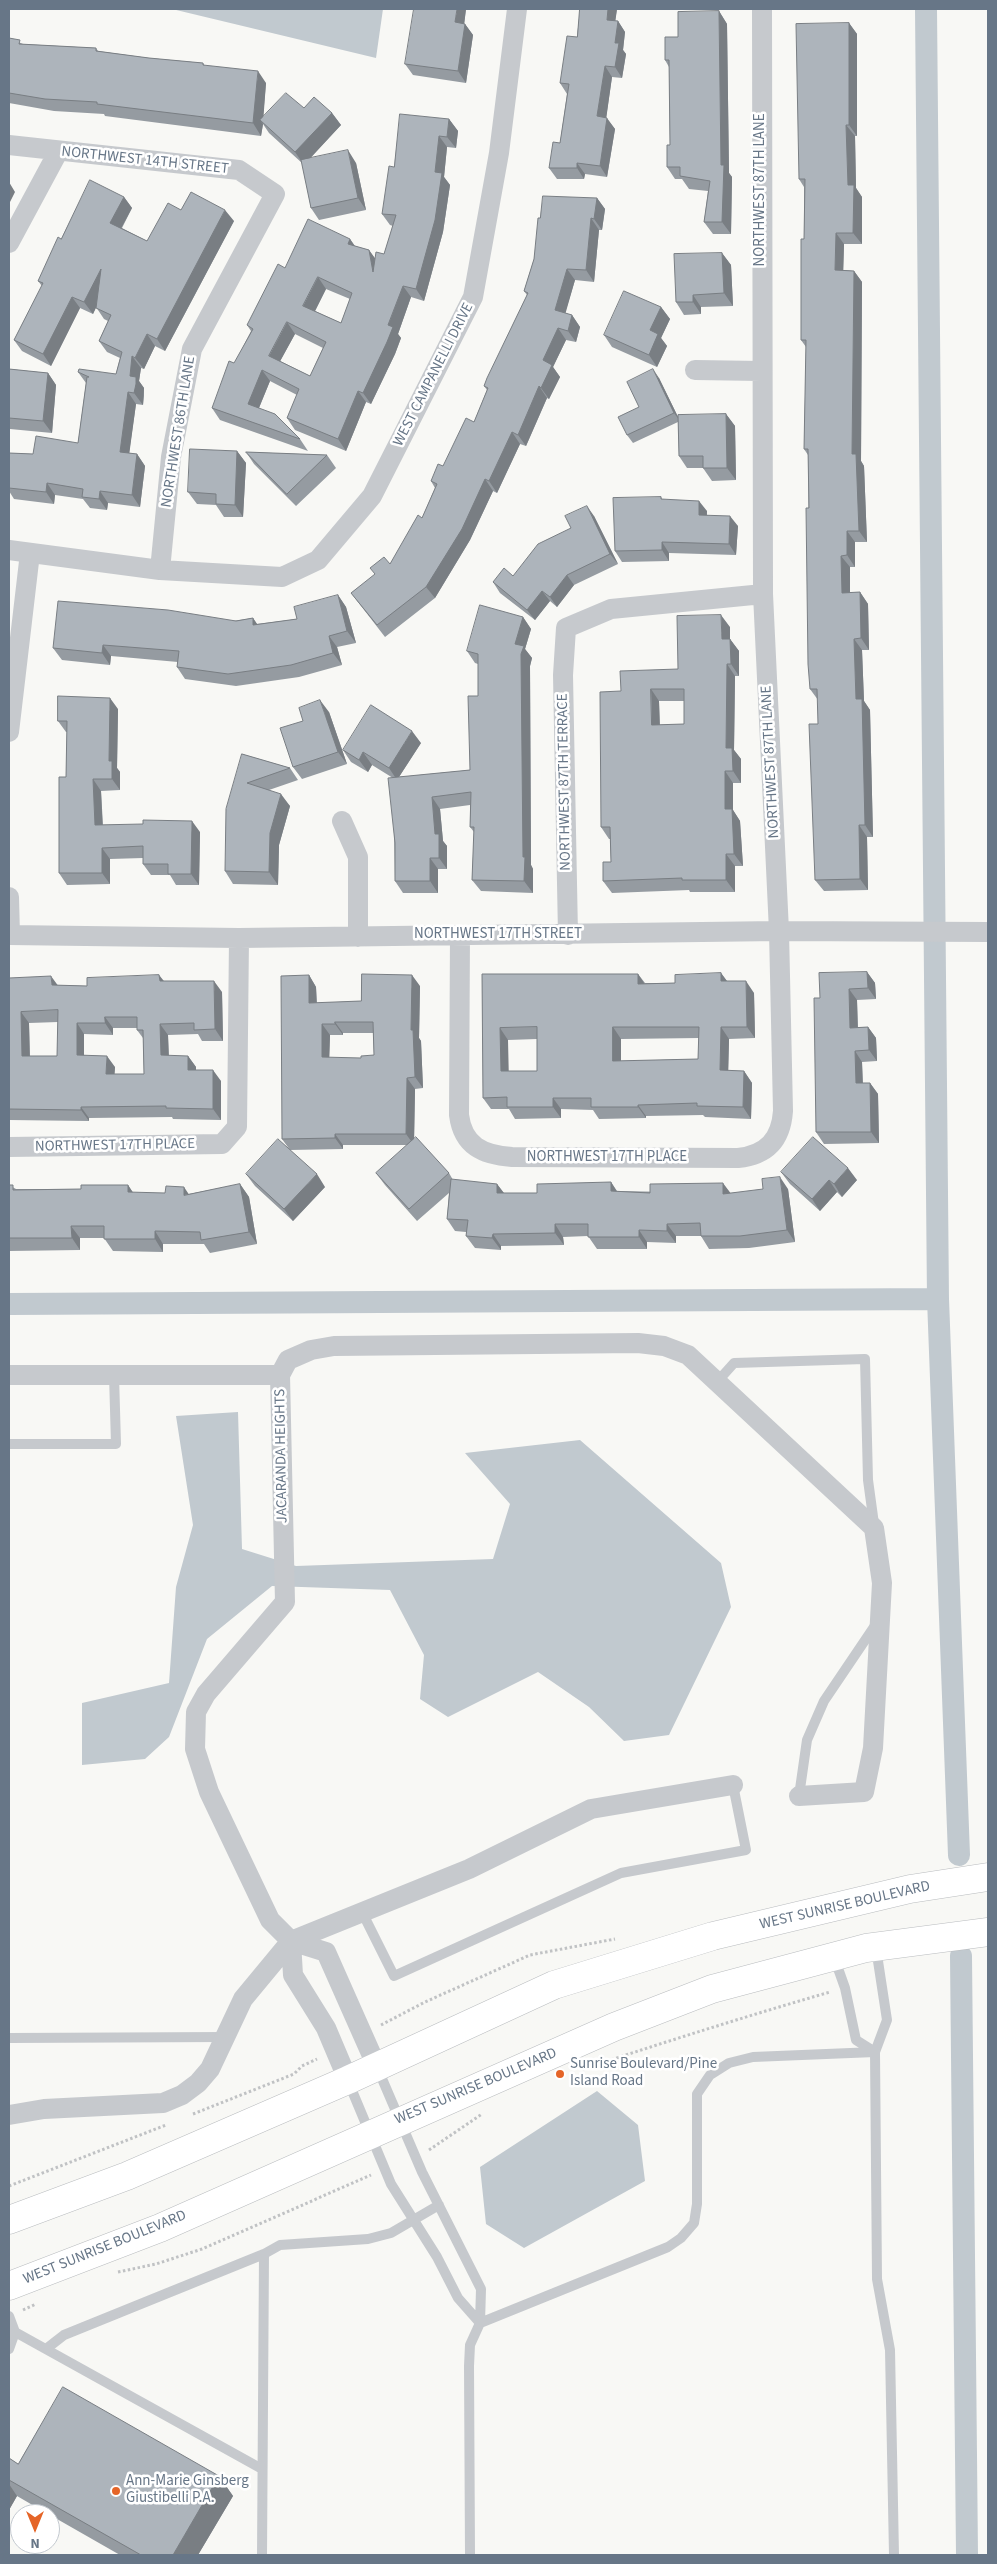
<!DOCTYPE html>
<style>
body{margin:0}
#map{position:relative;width:997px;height:2564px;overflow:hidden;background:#f8f8f5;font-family:"Source Sans 3",sans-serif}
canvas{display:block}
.frame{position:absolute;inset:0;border:10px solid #677687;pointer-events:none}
.north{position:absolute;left:10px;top:2504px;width:50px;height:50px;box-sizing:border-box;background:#fff;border:1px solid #c2c8cf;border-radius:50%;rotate:180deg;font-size:14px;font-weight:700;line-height:20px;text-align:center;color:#677687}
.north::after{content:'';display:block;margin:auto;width:18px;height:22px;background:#e56528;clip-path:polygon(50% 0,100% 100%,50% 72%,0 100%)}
</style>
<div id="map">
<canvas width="997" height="2564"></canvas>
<div class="frame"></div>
<div class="north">N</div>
</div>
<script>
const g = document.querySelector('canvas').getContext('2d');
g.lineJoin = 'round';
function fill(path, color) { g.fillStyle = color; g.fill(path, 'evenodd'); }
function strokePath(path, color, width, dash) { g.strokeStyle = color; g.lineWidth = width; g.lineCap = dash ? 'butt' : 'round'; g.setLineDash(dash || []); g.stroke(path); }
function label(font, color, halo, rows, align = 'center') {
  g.font = font + ' "Source Sans 3",sans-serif'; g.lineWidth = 5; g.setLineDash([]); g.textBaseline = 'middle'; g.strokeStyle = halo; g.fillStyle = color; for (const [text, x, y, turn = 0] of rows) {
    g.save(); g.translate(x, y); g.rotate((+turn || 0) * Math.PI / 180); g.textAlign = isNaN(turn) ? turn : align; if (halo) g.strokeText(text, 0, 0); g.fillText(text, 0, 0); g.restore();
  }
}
fill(new Path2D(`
 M172 9H383L376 58Z
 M238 1412 242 1549 296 1566 493 1559 510 1504 465 1453 580 1440 721 1563 731 1607 669 1735 624 1741 589 1707 538 1672 448 1717 420 1699 424 1655 390 1590 272 1586 207 1639 169 1737 145 1759 82 1765V1703L169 1683 176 1587 193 1525 176 1416Z
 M597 2091 638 2125 645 2181 524 2248 486 2224 480 2167Z`), '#c1c9cf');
strokePath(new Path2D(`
 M926 9 938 1299 959 1855
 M9 1304 938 1299
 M961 1956 967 2555`), '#c1c9cf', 22);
const highway = new Path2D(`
 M9 2220 127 2176 348 2080 554 1985 713 1936 910 1889 988 1877
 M9 2286 160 2228 614 2027 712 1989 866 1948 988 1932`);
strokePath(highway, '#b9bcbf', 29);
strokePath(new Path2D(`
 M381 2025 425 2002 530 1955 615 1939
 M583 2069C665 2042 747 2016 830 1992
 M193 2114 294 2074 302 2066 317 2059
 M429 2150 482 2114
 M9 2186 166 2125
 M118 2272 156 2264 202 2249 371 2175
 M23 2310 36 2304`), '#c0c2c4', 3, [2.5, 2.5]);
strokePath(new Path2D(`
 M717 1382 734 1363 865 1359 868 1480 874 1524
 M9 1444H116L114 1375
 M799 1796 807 1740 824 1701 876 1624
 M362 1912 394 1976 621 1873 746 1850 733 1785
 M876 1948 887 2020 875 2052 877 2279 890 2350 894 2555
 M834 1957 845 1988 856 2040 875 2052
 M9 2038 225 2037
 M348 2081 391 2184 437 2257 458 2298 480 2323 481 2289 422 2172 377 2067
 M9 2316 15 2332 262 2469
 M9 2349 15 2332
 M46 2349 64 2335 264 2254
 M262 2555 264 2254 280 2245 368 2239 391 2233 439 2205
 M470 2555 469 2366 470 2345 480 2323 668 2247 681 2238 694 2223 697 2204V2094L710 2075 729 2063 753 2057 875 2052`), '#c6c9cd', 10);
strokePath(new Path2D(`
 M9 145 239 170 275 194 192 349 171 457 160 570
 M9 243 58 152
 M695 370 761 371
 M9 550 160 570 282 577 318 560 372 496 473 297 499 153 517 9
 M9 732 30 553
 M342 821 358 857V937
 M9 897 10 935
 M9 935 239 938 779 931 988 932
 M460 935 459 1115C463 1146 483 1155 512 1157L738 1158C767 1155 781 1139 783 1111L779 931 763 594 762 9
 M568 935 563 675 566 628 611 609 763 594
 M9 1147 222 1144 237 1127 239 938
 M9 1375H280
 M291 1941 293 1975 326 2028 348 2080
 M377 2067 326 1952 291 1941 270 1920 209 1792 195 1749 196 1712 206 1694 285 1602 280 1375 288 1360 311 1350 334 1346 638 1343 664 1346 688 1355 874 1528 882 1583 873 1748 864 1792 799 1796
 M9 2115 44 2109 163 2103 182 2095 198 2083 210 2069 243 1999 291 1941 469 1869 591 1809 733 1785`), '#c6c9cd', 20);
strokePath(highway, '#fff', 28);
fill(new Path2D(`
 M466 9 464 24H465L473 35 466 83 413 75 405 64Z
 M580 9H617L615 21H618L625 32 623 50 626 54 622 78 612 77 606 118 615 129 607 177 585 174 584 179H557L549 168 560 143 567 94 560 83 577 37Z
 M719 11 727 24 729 173 732 177 731 234H713L704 222 708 191 689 189 682 179H675L667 167 670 145 669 67 665 60 678 37Z
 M849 23 857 34V136H855L856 188 862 197V244H844L843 270 854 271 862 282 861 461 864 466 867 542H855V567H850V593L860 592 868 604 869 650H862L864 701 870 710 873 837H867L868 890 824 891 815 880 818 724V700L810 689 808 455 804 449 806 347 801 340 804 239V187L799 179Z
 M9 38 23 44 96 48 98 51 149 58 203 63 205 66 266 83 263 117 304 108 332 113 341 125 310 158 356 163 366 210 319 220 311 208 302 163 269 133 263 124 261 136 105 116 104 114 54 111 9 103Z
 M449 119 458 131 456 148 447 147 444 177 450 185 443 232 424 301 411 297 398 334 401 338 395 354 371 404 366 402 346 451 295 430 287 418 297 395 270 381 259 408 300 439 308 451 220 420 212 408 251 331 247 325 285 268 350 239 355 246 369 250 375 259 384 254 393 226 390 225 382 214 394 167ZM326 289 350 299 341 323 315 311ZM295 334 323 348 310 376 280 361Z
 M124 197 132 208 122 228 147 241 181 210 234 221 165 351 155 346 144 369 141 368 139 381 144 388V396L143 405 136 404 129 453 137 454 145 466 140 507 108 503 107 510 90 508 83 499 55 495 54 504 14 499 9 491V453L33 454 78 443 86 383 78 372 116 374 120 358 107 352 99 341 108 321 104 319 96 307 93 314 80 308 51 366 22 351 14 340 42 286 38 281 61 239Z
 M597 198 605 209 602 230H599L594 282 575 280 565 313 572 315 580 327 576 342 566 340 553 367 560 377 549 399 547 398 526 446 520 444 497 493 493 491 470 540 435 598 385 637 351 593 390 564 422 518 435 488 431 481 443 466 474 422 487 390 484 386 527 295 524 291 534 259 540 218Z
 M722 253 731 265 733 306 701 307V314L684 315 676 302Z
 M661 307 670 319 661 338 667 346 657 367 612 347 604 335Z
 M9 369 48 373 56 385 52 433 10 429 9 427Z
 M659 378 678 417 726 414 735 426 736 480 712 481 703 468H687L679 456 678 422 633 443 627 435 639 407Z
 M237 451 246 463 243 517H224L216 505 197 504 188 492Z
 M246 452 327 455 336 468 296 506 254 464Z
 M661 497 662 499 707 511V515L738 526 736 555 669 553V561L622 562 615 551Z
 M594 516 618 564 574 585 557 607 550 601 535 620 500 593 493 582 513 576 571 528Z
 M338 595 346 607 356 643 337 647 342 665 299 677 236 686 185 679 177 667 178 662 111 656 110 665 62 660 53 648 253 618 257 624 297 619Z
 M523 617 531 629 525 649 532 658 530 666 531 865 533 869V893L481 891 472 880 474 832 470 827V805L440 809 443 841 447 846V869H438V893H403L395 881 393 778 372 765 368 772 351 762 343 750 421 743 399 777 470 770 478 696V664L475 663 467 651Z
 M730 627V639L739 651V676H735L734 750 741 759V783H733V810L740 821 743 866H735V892H690L689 890 612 893 603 881 611 862 610 839H609L601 827 621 691 678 669ZM659 701H684V724L660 725Z
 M118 709 117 768 120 772V790L101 791 103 825 200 832 199 885H176L170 875H151L143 864V858L110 859V884L67 885 59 873 66 777 67 732H66L58 721Z
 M329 712 347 764 302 779 293 767Z
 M242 754 290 768 298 780 269 790 290 806 279 845 278 885 233 884 225 871Z
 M867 972 875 983 876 999 857 1000 858 1027H868L876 1038 877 1061 862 1062 863 1083H870L878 1094 879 1143 824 1144 816 1132 820 998Z
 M721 973 727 981 754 993 755 1038 729 1039 728 1071H744L752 1083 751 1119 705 1117 703 1115 646 1116V1118L599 1119 593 1110 561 1109V1118L515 1119 509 1109H491L483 1098 482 974H638L645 983H675ZM699 1038 698 1059 621 1061V1039ZM537 1039V1071H508V1040Z
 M159 975 164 981 222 992 223 1041H202L198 1034 168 1035 169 1056H188L196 1067V1070L221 1081V1120L173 1119 172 1117 89 1118V1121L9 1120V978L58 985 87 986ZM58 1022 57 1056H30L29 1023ZM113 1028H137V1030L143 1038 144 1074H114L115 1067 84 1055V1034L113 1035Z
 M309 975 316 987 317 1003 361 1001 420 986 419 1038 421 1041 423 1088 415 1089 414 1139 449 1173 453 1180 497 1184 504 1193H537L611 1182 617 1191 731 1193 788 1189 795 1242 749 1248 709 1249 701 1236H676V1243L647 1242V1249H597L588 1236 563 1237 564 1245 501 1246V1250L475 1248 466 1236V1232L455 1231 447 1219 449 1193 417 1221 385 1185 376 1173 407 1145H343V1149L290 1150 282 1139ZM343 1033H373L374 1055 361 1058H329L330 1035H343Z
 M781 1172 857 1180 842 1197 837 1192 820 1211 790 1184Z
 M246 1174 325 1187 293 1221 255 1186Z
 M240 1184 249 1197 257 1244 210 1253 204 1244H163V1252L113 1251 104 1238H80V1250L9 1251V1185L16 1189H81L128 1185 133 1193 189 1194Z
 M9 2458 18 2464 219 2476 233 2496 198 2555H120L50 2515V2514H48L17 2496 9 2510Z`), '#959ba1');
fill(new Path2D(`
 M457 9H466L463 34 455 22Z
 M608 9H617L614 31 607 20Z
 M719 11 727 24 729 173 732 177 731 234 722 222Z
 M618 21 625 32 623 50 626 54 622 78 615 67V43Z
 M849 23 857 34V136L849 125Z
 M465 24 473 35 466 83 458 71Z
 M605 66 612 77 605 127 597 116Z
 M258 71 266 83 263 123 260 120 263 124 261 136 253 123Z
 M332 113 341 125 304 165 295 152Z
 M607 118 615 129 607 177 600 166Z
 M449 119 458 131 456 148 447 137Z
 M846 125 855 136 856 188 862 197V244L853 233 848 185Z
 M439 136 447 147 444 177 450 185 443 232 424 301 416 289 435 172Z
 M348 150 356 163 366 210 358 198Z
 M577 163 585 174 584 179 577 168Z
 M9 182 15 192 9 204Z
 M124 197 132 208 118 234 110 223Z
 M597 198 605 209 602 230 594 219Z
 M225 210 234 221 165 351 157 339Z
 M591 218 599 230 594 282 586 270Z
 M836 233 844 244 843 282 835 270Z
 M350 239 358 251 348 244Z
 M369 250 377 261 373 272Z
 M722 253 731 265 733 306 724 293Z
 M101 269 109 281 93 314 84 302Z
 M567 269 575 280 563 322 555 310Z
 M854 271 862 282 861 461 864 466 867 542 859 531 852 454Z
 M318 277 326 289 312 317 303 306Z
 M403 286 411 297 398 334 401 338 395 354 371 404 363 393Z
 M693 295 701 307V314L693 302Z
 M72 297 80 308 51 366 43 354Z
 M661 307 670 319 661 338 667 346 657 367 649 355 650 330Z
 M572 315 580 327 576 342 568 331Z
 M287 322 295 334 277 367 269 356Z
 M558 328 566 340 553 367 560 377 549 399 541 388 543 360Z
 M147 334 155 346 144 369 135 358Z
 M132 356 141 368 139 381 144 388 143 405 134 393 130 376Z
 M653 369 659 378 680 421 674 413Z
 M262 370 270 381 256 415 248 404Z
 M48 373 56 385 52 433 43 421Z
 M539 386 547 398 526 446 518 435Z
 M358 391 366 402 346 451 338 439Z
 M128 392 136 404 128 463 120 452Z
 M726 414 735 426 736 480 727 468Z
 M512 432 520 444 497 493 489 481Z
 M237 451 246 463 243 517 235 505Z
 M137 454 145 466 140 507 132 495Z
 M485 479 493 491 470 540 435 598 426 587Z
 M47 483 55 495 54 504 46 492Z
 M100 491 108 503 107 510 99 499Z
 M699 501 707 511 706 525 699 515Z
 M587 506 594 516 618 564 610 554Z
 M730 516 738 526 736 555 729 544Z
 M847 531 855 542V567L847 555Z
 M662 542 669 553V561L662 550Z
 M841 556 850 567V604L842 593Z
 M567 575 574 585 557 607 550 597Z
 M542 591 550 601 535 620 527 610Z
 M860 592 868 604 869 650 861 638Z
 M338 595 346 607 356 643 347 631Z
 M721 615 730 627V651L722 639Z
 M523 617 531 629 525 649 532 658 530 666 531 865 533 869V893L524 881 523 857 515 644Z
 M253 618 261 630 253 625Z
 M329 636 337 647 342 665 333 653Z
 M730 639 739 651V676L731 664Z
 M854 639 862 650 864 701 870 710 873 837 865 825 856 699Z
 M103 645 111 656 110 665 102 653Z
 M727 664 735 676 734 750 741 759V783L733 771 726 748Z
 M651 689 659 701 660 737 652 725Z
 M110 698 118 709 117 768 120 772V790L112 779 109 761Z
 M320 700 329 712 347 764 338 752Z
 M412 731 421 743 397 780 389 768Z
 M363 752 372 765 368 772 359 760Z
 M725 771 733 783V810L740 821 743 866 734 854 725 809Z
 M93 779 101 791 103 836 95 825Z
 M281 794 290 806 279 845 278 885 269 872 270 833Z
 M432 797 440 809 443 841 447 846V869L439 858 435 834Z
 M192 821 200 832 199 885 191 874Z
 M859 825 867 837 868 890 860 879Z
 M102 848 110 859V884L102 873Z
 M726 854 735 866V892L726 880Z
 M430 858 438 869V893L430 881Z
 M867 972 875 983 876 999 868 988Z
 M721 973 729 984 721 981Z
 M638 974 646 986 638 984Z
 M159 975 167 986 160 981Z
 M309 975 316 987 317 1014 309 1003Z
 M412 975 420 986 419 1038 421 1041 423 1088 415 1077 411 1030Z
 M51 976 59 987 52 985Z
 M214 981 222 992 223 1041 215 1029Z
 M746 981 754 993 755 1038 747 1027Z
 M849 989 857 1000 858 1039 850 1028Z
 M21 1012 29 1023 30 1068 22 1056Z
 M105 1017 113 1028V1035L105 1023Z
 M335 1022 343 1033V1035L335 1024Z
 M77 1023 84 1034V1067L77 1055Z
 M160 1024 168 1035 169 1067 161 1055Z
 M322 1024 330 1035 329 1068 322 1057Z
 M613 1027 621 1039V1072L613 1061Z
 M721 1027 729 1039 728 1082 720 1070Z
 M868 1027 876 1038 877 1061 869 1050Z
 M500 1028 508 1040 509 1083 501 1071Z
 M855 1051 862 1062 863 1095 856 1083Z
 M107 1056 115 1067 114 1086 106 1074Z
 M188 1056 196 1067V1081L188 1070Z
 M213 1070 221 1081V1120L213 1109Z
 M744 1071 752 1083 751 1119 743 1107Z
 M407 1078 415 1089 414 1145 406 1134Z
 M870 1083 878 1094 879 1143 871 1132Z
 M553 1098 561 1109V1118L553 1107Z
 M638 1105 646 1116V1118L638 1107Z
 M81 1107 89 1118V1121L81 1110Z
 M335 1134 343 1145V1149L335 1138Z
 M848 1168 857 1180 842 1197 834 1184Z
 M317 1174 325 1187 293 1221 284 1209Z
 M780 1177 788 1189 795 1242 787 1230Z
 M829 1180 837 1192 820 1211 812 1199Z
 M611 1182 619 1195 611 1191Z
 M723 1183 732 1195 723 1194Z
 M240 1184 249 1197 257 1244 249 1232Z
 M497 1184 506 1196 497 1193Z
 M128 1185 136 1197 128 1192Z
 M184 1187 192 1199 184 1195Z
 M555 1224 563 1237 564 1245 555 1233Z
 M667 1224 676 1236V1243L667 1231Z
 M71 1226 80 1238V1250L72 1238Z
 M639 1230 647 1242V1249L639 1237Z
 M155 1231 163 1244V1252L155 1239Z
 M493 1234 501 1246V1250L492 1238Z
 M219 2476 233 2496 198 2555H173Z
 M9 2484 17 2496 9 2510Z`), '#797e83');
const building = new Path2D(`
 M414 9H457L455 22 465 24 458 71 405 64Z
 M580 9H608L607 20 618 21 615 43H619L615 67 605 66 597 116 607 118 600 166 577 163V168H549L553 142 560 143 569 84 560 83 567 36 577 37Z
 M719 11 721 165H724L722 222H704L710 181 680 176V167H667V145H670L669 60H665V37H678V12Z
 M849 23V125H846L848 185H854L853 233H836L835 270 854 271 852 454H856L859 531H847V555L841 556 842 593 860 592 861 638 854 639 856 699H862L865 825H859L860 879 815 880 809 724H818L817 689H810L808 664 806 508H809L808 449H804L806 340H801V239H804L805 179H799L796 24Z
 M9 38 20 40 19 44 96 48V51L149 58 203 63V65L258 71 253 123 97 104V102L45 99 9 93Z
 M286 93 304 108 314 97 332 113 295 152 260 120Z
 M400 114 449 119 447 137 439 136 435 172 442 173 435 220 416 289 403 286 388 325 393 327 387 342 363 393 358 391 338 439 287 418 299 389 262 370 248 404 275 414 300 439 212 408 229 361 234 363 253 329 247 325 278 264 285 268 308 219 350 239 348 244 369 250 373 272 376 252 384 254 396 215 382 214 389 166 394 167ZM318 277 352 293 341 323 303 306ZM287 322 326 342 310 376 269 356Z
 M348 150 358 198 311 208 301 160Z
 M90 180 124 197 110 223 147 241 168 203 181 210 191 192 225 210 157 339 147 334 135 358 132 356 130 376 136 377V384L134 393 128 392 120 452 137 454 132 495 100 491 99 499 82 497 83 489 47 483 46 492 9 488V453L33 454 36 436 78 443 87 377H89L78 372 79 369 116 374 122 352 99 341 111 315 96 308 101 269 84 302 72 297 43 354 14 340 43 283 38 281 58 237 61 239Z
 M543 196 597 198 594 219 591 218 586 270 567 269 555 310 572 315 568 331 558 328 543 360 552 365 541 388 539 386 518 435 512 432 489 481 485 479 462 529 426 587 377 625 351 593 375 574 370 568 384 557 390 564 418 515 422 518 437 484 431 481 438 464 443 466 466 418 474 422 488 388 484 386 487 378 528 293 524 291 534 259 538 218H540Z
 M722 253 724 293 693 295V302H676L674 254Z
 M624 291 661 307 650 330 658 334 649 355 604 335Z
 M9 369 48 373 43 421 9 418Z
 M653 369 674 413 627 435 618 417 639 407 627 382Z
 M726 414 727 468H703V456H679L678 415Z
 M190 449 237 451 235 505 216 504V494L188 492Z
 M246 452 327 455 287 494Z
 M661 497V499L699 501V515L730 516 729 544 662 542V550L615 551 613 498Z
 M587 506 610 554 567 575 550 597 542 591 527 610 493 582 504 568 513 576 538 544 571 528 565 516Z
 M338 595 347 631 329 636 333 653 291 665 228 674 177 667 179 651 103 645 102 653 53 648 58 601 168 610 236 621 253 618V625L297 619 294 607Z
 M480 605 523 617 515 644 524 646 521 654 523 857H525L524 881 472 880 474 827H470L471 792 432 797 435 834H439V858H430V881H395V843L388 778 470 770 468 696H478V654L467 651Z
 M721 615 722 639H730L731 664H727L726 748H732L733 771H725V809H732L734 854H726V880H682V878L603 881V862H611L610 827H601L600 692 621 691 620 671 678 669 677 616ZM651 689H684V724L652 725Z
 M58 696 110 698 109 761H112V779H93L95 825 143 824V820L192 821 191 874H168V864H143V846L102 848V873H59V777H66L67 721H58Z
 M320 700 338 752 293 767 280 728 303 721 299 708Z
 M371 705 412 731 389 768 363 752 359 760 343 750Z
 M242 754 290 768 247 783 281 794 270 833 269 872 225 871 226 809Z
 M867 972 868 988 849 989 850 1028 868 1027 869 1050 855 1051 856 1083H870L871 1132H816L814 998H820L819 973Z
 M721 973V981H746L747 1027H721L720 1070 744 1071 743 1107 697 1106V1103L638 1105V1107H591V1098H553V1107H507V1097L483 1098 482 974H638V984L675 983V975ZM537 1027V1071H501L500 1028ZM613 1027H699L698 1059 613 1061Z
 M362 974 412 975 411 1030H413L415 1077 407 1078 406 1134H335V1138L282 1139 281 976 309 975V1003L361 1001ZM335 1022H373L374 1055 361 1056V1058L322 1057V1024H335Z
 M159 975 160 981H214L215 1029 194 1030V1023L160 1024 161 1055 188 1056V1070H213V1109L166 1108V1106L81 1107V1110L9 1109V978L51 976 52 985 87 986V978ZM58 1010 57 1056H22L21 1012ZM105 1017H137V1030H143L144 1074H106L107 1056 77 1055V1023H105Z
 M416 1137 449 1173 409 1209 376 1173Z
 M813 1137 848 1168 834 1184 829 1180 812 1199 781 1172Z
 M278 1139 317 1174 284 1209 246 1174Z
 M780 1177 787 1230 740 1236H701L700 1223 667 1224V1231L639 1230V1237H588V1224H555V1233L493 1234 492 1238 466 1236 468 1220 447 1219 451 1179 497 1184V1193H537V1184L611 1182V1191L650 1193V1184L723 1183V1194L763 1189 762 1179Z
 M240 1184 249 1232 201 1240 200 1232 155 1231V1239H104V1226H71L72 1238H9V1185H13V1190L81 1189V1185H128V1192L165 1193 166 1186 184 1187V1195Z
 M63 2387 219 2476 173 2555H141L9 2480V2458L18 2464Z`);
fill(building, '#adb4bb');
strokePath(building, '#797e83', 1);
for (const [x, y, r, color] of [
 [560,2074,5,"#e56528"],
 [116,2491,5,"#e56528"]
]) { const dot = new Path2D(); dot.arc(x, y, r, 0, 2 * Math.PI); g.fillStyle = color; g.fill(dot); strokePath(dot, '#fff', 2); }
label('15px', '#677687', '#fff', [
 ["NORTHWEST 14TH STREET",145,161,6],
 ["NORTHWEST 87TH LANE",761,190,-90],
 ["WEST CAMPANELLI DRIVE",434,375,-63],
 ["NORTHWEST 86TH LANE",179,432,-81],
 ["NORTHWEST 87TH LANE",771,762,-93],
 ["NORTHWEST 87TH TERRACE",565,782,-91],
 ["NORTHWEST 17TH STREET",498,935],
 ["NORTHWEST 17TH PLACE",115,1146,-1],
 ["NORTHWEST 17TH PLACE",607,1158],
 ["JACARANDA HEIGHTS",282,1456,-91],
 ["WEST SUNRISE BOULEVARD",845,1906,-13],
 ["WEST SUNRISE BOULEVARD",476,2087,-23],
 ["WEST SUNRISE BOULEVARD",105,2248,-22]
]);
label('15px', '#677687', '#fff', [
 ["Sunrise Boulevard/Pine",570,2065],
 ["Island Road",570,2082],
 ["Ann-Marie Ginsberg",126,2482],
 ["Giustibelli P.A.",126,2499]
], 'left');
</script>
